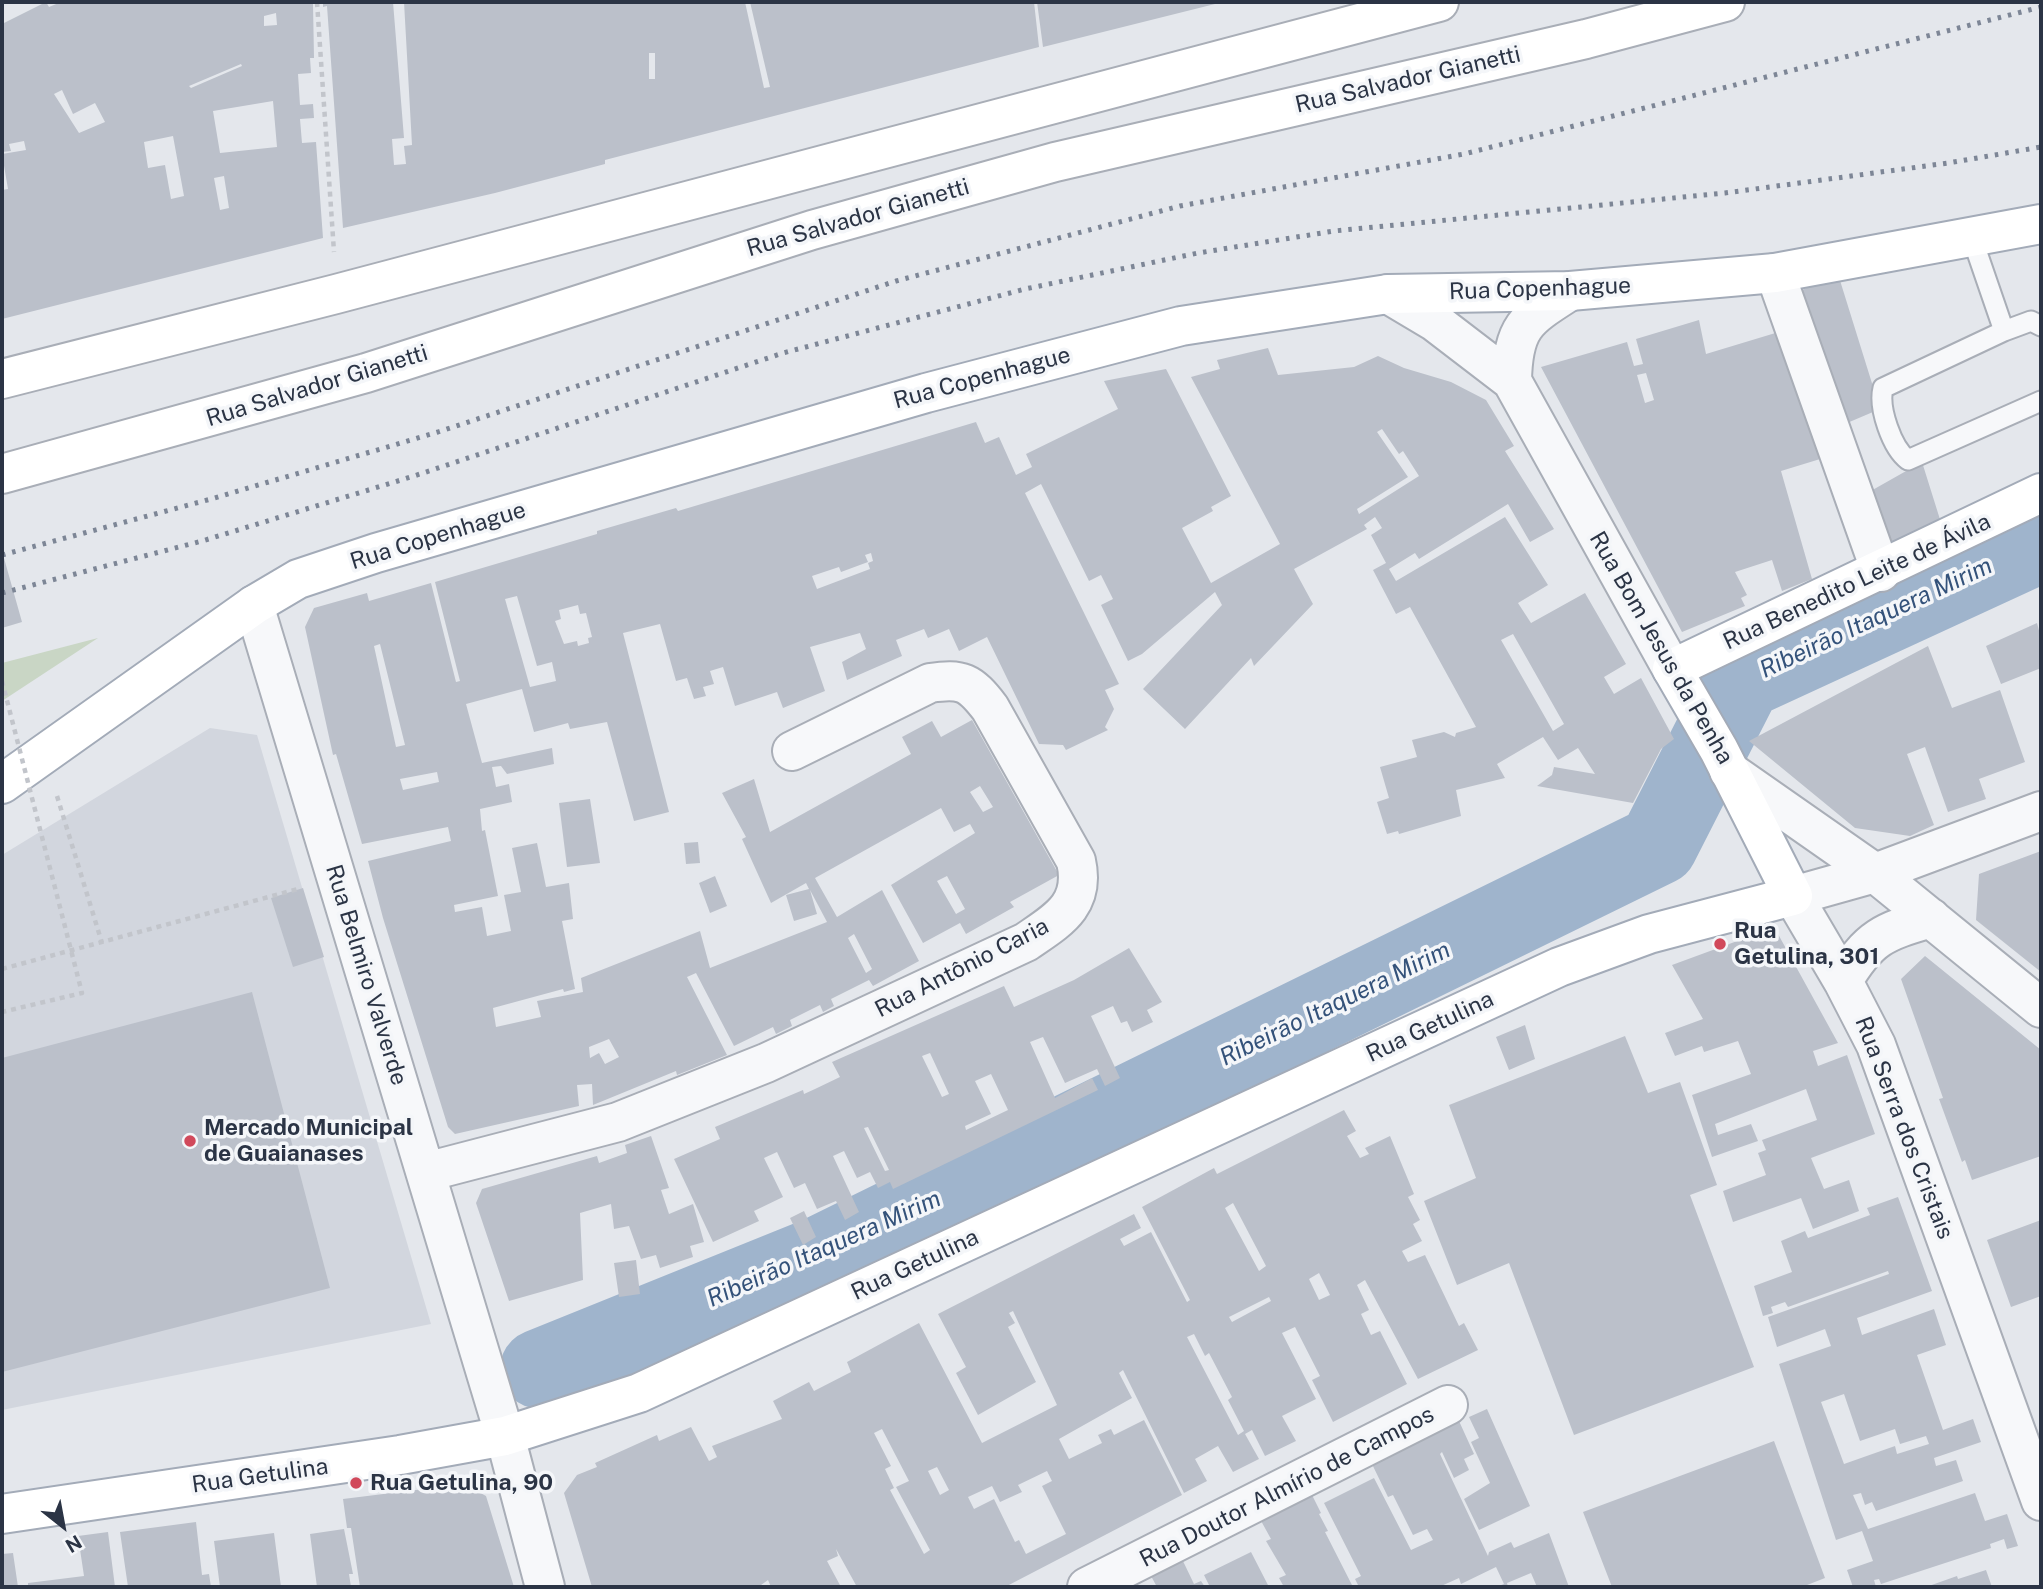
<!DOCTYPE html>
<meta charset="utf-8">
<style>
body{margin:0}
#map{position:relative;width:2043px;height:1589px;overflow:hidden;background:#e4e7ec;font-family:"Public Sans",sans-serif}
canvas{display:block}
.frame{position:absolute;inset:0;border:4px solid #2b3445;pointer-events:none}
.north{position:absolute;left:28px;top:1491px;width:70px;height:70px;-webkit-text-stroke:5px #f4f6f9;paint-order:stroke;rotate:149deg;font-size:19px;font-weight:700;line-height:28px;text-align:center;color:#2b3445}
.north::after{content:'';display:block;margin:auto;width:24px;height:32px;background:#2b3445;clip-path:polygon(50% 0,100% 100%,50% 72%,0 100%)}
</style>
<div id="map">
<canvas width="2043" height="1589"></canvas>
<div class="frame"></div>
<div class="north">N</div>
</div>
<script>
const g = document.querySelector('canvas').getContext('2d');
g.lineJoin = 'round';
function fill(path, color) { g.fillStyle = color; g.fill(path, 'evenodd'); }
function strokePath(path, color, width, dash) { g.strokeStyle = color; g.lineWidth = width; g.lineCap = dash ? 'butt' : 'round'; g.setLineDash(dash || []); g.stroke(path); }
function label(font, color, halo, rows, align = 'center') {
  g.font = font + ' "Public Sans",sans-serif'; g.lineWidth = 7; g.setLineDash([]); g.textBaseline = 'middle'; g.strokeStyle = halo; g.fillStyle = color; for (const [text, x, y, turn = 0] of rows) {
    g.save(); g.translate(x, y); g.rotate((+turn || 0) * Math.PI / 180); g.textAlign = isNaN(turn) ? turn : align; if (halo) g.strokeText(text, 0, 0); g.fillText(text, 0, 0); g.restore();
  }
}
fill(new Path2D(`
 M210 728 257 735 431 1324 2 1410V855Z`), '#d2d6de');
fill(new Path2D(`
 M98 638 2 701V663Z`), '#c9d6c5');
strokePath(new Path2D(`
 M540 1369 820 1256 1658 845 1742 680 2041 542`), '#9fb4cc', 80);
fill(new Path2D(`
 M46 2 49 7 61 2 313 4 314 58H310L311 73 298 74 300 105 313 104 314 118 300 119 302 143 316 142 323 238 2 319V190L8 189 2 154 26 150 24 141 9 144 11 151 2 152V24ZM276 13 277 25 264 26V16ZM241 64 242 66 191 88 189 86ZM62 90 73 114 95 103 105 122 79 133 54 94ZM273 101 277 147 220 153 213 111ZM173 136 184 196 171 199 165 165 148 168 144 142ZM224 176 229 208 220 210 214 178Z
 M323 2H393L404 138 392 139 394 165 406 164 404 146 412 145 404 2H745L764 88 770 87 750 2H1034L1039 47 605 160V164L495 193 343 228 327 6 323 7ZM649 53H655V79H649Z
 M1037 2H1219V3L1043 47Z
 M1838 274 1880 409 1833 429 1791 295Z
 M1699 320 1706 354 1782 331 1830 456 1781 471 1812 579 1782 591 1772 560 1735 572 1747 595 1741 598 1745 606 1682 632 1541 367 1627 342 1634 366 1643 364 1636 339ZM1646 373 1654 400 1645 403 1637 375Z
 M1268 348 1278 375 1354 367 1378 356 1404 368 1451 382 1486 400 1514 446 1505 451 1554 529 1530 542 1508 504 1419 559 1415 553 1389 569 1396 581 1505 517 1548 585 1518 603 1531 623 1585 593 1626 664 1604 677 1614 694 1641 678 1674 739 1661 749 1633 803 1537 786 1552 775 1554 767 1595 774 1578 748 1558 760 1543 737 1497 764 1505 778 1456 790 1461 816 1399 834 1398 831 1387 834 1377 802 1389 798 1380 767 1417 757 1412 740 1444 732 1455 737 1456 733 1476 727 1410 607 1396 614 1373 570 1386 563 1371 535 1382 528 1375 517 1364 525 1367 529 1294 569 1313 604 1254 666 1251 658 1185 729 1143 689 1222 605 1215 592 1142 654 1128 661 1101 605 1113 599 1101 575 1089 581 1041 484 1025 493 1119 684 1105 690 1114 709 1105 727 1108 730 1066 750 1063 745 1039 744 987 637 959 651 949 629 928 638 924 629 896 640 902 656 847 680 842 662 866 649 860 633 810 647 825 691 783 708 777 692 735 706 723 667 710 671 714 684 703 687 706 696 694 699 687 678 676 681 660 624 623 633 669 812 634 821 607 722 570 729 568 723 534 732 522 689 466 704 482 763 552 748 554 764 507 774 501 766 492 767 496 787 509 784 512 802 480 809 482 831 485 830 498 896 454 905 455 912 482 907 487 936 511 931 504 895 521 892 512 848 537 843 546 887 569 883 573 919 562 921 575 989 564 992 563 989 493 1008 496 1027 541 1017 537 1001 583 992 581 978 700 931 710 968 827 922 810 890 817 914 794 921 786 895 809 889 806 883 771 903 742 839 746 837 722 793 754 779 770 832 911 754 902 737 932 721 941 737 972 720 1059 875 1010 902 1014 907 966 934 960 923 923 943 891 885 975 833 970 824 954 832 941 808 815 878 837 917 882 890 919 961 873 986 869 980 831 999 834 1006 823 1012 820 1005 790 1020 792 1026 776 1034 773 1027 734 1046 696 973 687 977 727 1055 677 1075 676 1071 593 1105 592 1084 577 1085 579 1106 455 1134 448 1127 383 918 368 861 451 841 448 827 362 844 336 754 333 755 305 627 314 608 367 593 369 601 431 583 456 682 460 681 435 582 597 534V531L676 508 678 511 976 422 985 443 999 437 1016 475 1032 467 1026 454 1118 409 1104 381 1166 369 1231 496 1211 507 1213 511 1182 528 1211 583 1280 544 1191 377 1220 369 1217 360ZM1382 429 1399 454 1403 451 1419 476 1359 514 1357 509 1408 477 1377 432ZM871 553 873 561 868 563 870 569 817 589 812 576 839 567 841 572 868 562 865 555ZM517 596 537 666 552 662 556 681 530 687 505 599ZM578 605 580 614 586 613 592 637 588 638 589 643 578 646 577 641 564 644 555 621 561 619 559 610ZM1513 634 1564 724 1553 731 1501 640ZM380 644 405 745 396 747 374 646ZM437 772 439 782 403 790 400 779ZM980 786 993 807 983 812 970 792ZM947 876 965 909 956 914 937 881ZM854 934 872 969 866 973 848 938ZM609 1039 619 1057 605 1064 599 1053 590 1058 589 1047Z
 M1922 462 1943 529 1891 561 1869 492Z
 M2 551 22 622 2 628Z
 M2037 623 2041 638V668L2001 684 1986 646Z
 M1928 646 1952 708 2000 690 2025 762 1979 779 1986 799 1948 812 1925 747 1907 754 1934 825 1910 836 1855 828 1749 741Z
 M590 799 600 863 567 867 559 803Z
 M698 842 700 863 686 864 684 843Z
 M2041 851V972L1976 920 1979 874Z
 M715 876 727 906 710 913 699 883Z
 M303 888 324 957 293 967 271 898Z
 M1759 933 1763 940 1778 934 1838 1043 1813 1051 1818 1066 1847 1055 1875 1134 1811 1158 1824 1189 1849 1180 1859 1211 1813 1229 1801 1198 1733 1222 1723 1191 1766 1175 1758 1153 1766 1150 1762 1140 1817 1120 1806 1089 1715 1124 1718 1135 1751 1124 1758 1141 1712 1157 1692 1095 1751 1074 1738 1041 1704 1052 1702 1046 1675 1056 1665 1033 1703 1019 1672 965Z
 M1129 948 1162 1002 1147 1010 1153 1022 1132 1032 1127 1021 1121 1023 1113 1006 1091 1016 1120 1078 1105 1086 1097 1069 1065 1083 1043 1037 1030 1042 1055 1098 1092 1078 1098 1090 893 1189 890 1182 878 1188 870 1172 857 1178 844 1151 833 1156 859 1212 845 1220 836 1201 817 1209 805 1183 794 1188 777 1152 764 1158 783 1197 754 1211 759 1221 713 1242 674 1159 720 1139 715 1127 803 1090 804 1094 815 1089 840 1077 832 1062 1004 986 1014 1007 1074 980ZM930 1053 949 1094 942 1097 922 1056ZM991 1074 1008 1110 966 1130 965 1126 991 1114 975 1081ZM868 1127 889 1170 885 1171 864 1128Z
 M1925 956 2041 1050V1156L1972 1180 1965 1160 1962 1162 1939 1099 1943 1098 1901 979Z
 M252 992 330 1288 2 1372V1058Z
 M1525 1025 1535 1059 1509 1070 1496 1037Z
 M1625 1036 1648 1093 1680 1082 1717 1185 1690 1195 1754 1367 1574 1435 1509 1263 1457 1285 1424 1201 1476 1178 1449 1105Z
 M1344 1110 1356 1131 1347 1136 1360 1158 1369 1154 1365 1148 1390 1136 1414 1194 1408 1197 1420 1220 1413 1224 1422 1241 1402 1251 1408 1262 1425 1255 1459 1326 1464 1323 1478 1350 1418 1379 1365 1280 1357 1285 1369 1310 1361 1314 1371 1335 1380 1331 1407 1384 1333 1422 1312 1380 1320 1376 1295 1327 1282 1333 1316 1399 1282 1416 1296 1441 1265 1456 1252 1430 1245 1434 1259 1459 1233 1472 1218 1446 1195 1459 1207 1481 1184 1493 1123 1370 1119 1373 1132 1398 1059 1439 1069 1459 1102 1443 1098 1435 1111 1429 1114 1435 1144 1420 1182 1495 1005 1587H857L836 1549 838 1556 827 1561 841 1587H771L768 1580 761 1585 762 1587H592L564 1493 577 1475 597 1467 595 1463 657 1435 659 1441 691 1427 709 1461 717 1457 712 1446 782 1419 773 1401 809 1382 814 1391 851 1372 847 1362 919 1323 982 1443 1057 1405 1013 1311 1009 1313 1015 1323 1008 1327 1036 1382 978 1415 956 1373 966 1367 938 1314 1134 1214 1141 1228 1120 1239 1124 1246 1151 1232 1187 1302 1190 1300 1142 1207 1214 1168 1217 1174ZM1233 1203 1266 1266 1259 1271 1225 1208ZM1319 1273 1330 1295 1319 1300 1309 1279ZM1269 1297 1271 1301 1232 1322 1229 1317ZM1194 1334 1205 1356 1209 1353 1232 1397 1228 1400 1244 1431 1238 1435 1187 1337ZM882 1429 909 1481 896 1487 930 1550 924 1554 890 1490 894 1488 885 1469 891 1466 874 1433ZM937 1467 949 1490 940 1495 928 1471ZM1047 1471 1052 1481 1042 1486 1066 1534 1026 1554 1019 1540 1015 1542 994 1499 974 1509 968 1497 992 1486 1000 1502 1022 1492 1018 1485Z
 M651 1136 669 1188 661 1190 669 1214 693 1204 704 1242 690 1246 693 1257 660 1268 656 1255 641 1259 629 1226 614 1229 611 1204 580 1213 583 1280 509 1301 476 1203 482 1189 597 1156 599 1163 627 1153 625 1145Z
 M1898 1197 1932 1291 1857 1318 1862 1335 1934 1309 1946 1345 1917 1355 1943 1430 1973 1419 1981 1442 1934 1458 1936 1466 1956 1460 1963 1481 1876 1511 1872 1502 1865 1505 1861 1493 1853 1495 1868 1529 1975 1493 1985 1521 2007 1514 2018 1546 2007 1549 2004 1539 1990 1544 1991 1548 1881 1584 1879 1579 1874 1580 1876 1587H1853L1847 1570 1873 1561 1862 1531 1836 1540 1779 1364 1831 1346 1825 1329 1777 1347 1768 1317 1889 1274 1888 1271 1788 1307 1785 1302 1771 1307 1773 1313 1763 1316 1754 1286 1792 1272 1781 1241 1805 1231 1808 1238 1870 1215 1867 1208ZM1844 1394 1860 1441 1895 1429 1900 1444 1926 1436 1929 1444 1897 1454 1895 1446 1844 1464 1821 1402Z
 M804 1211 816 1237 803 1245 790 1218Z
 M2041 1220V1296L2011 1307 1987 1240Z
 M636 1260 640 1294 619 1297 614 1263Z
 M1487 1409 1530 1506 1479 1530 1464 1499 1490 1483 1471 1442 1479 1438 1469 1417Z
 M1459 1421 1474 1454 1464 1459 1469 1470 1454 1478 1442 1452 1440 1454 1488 1556 1489 1552 1511 1542 1514 1548 1549 1533 1569 1587H1537L1531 1573 1507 1583 1508 1587H1496L1504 1584 1496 1567 1461 1584 1459 1578 1439 1587H1359L1355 1579 1361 1576 1324 1503 1374 1478 1411 1550 1433 1540 1427 1529 1413 1535 1393 1495 1388 1497 1371 1462Z
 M1774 1441 1825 1578 1802 1587H1612L1583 1512Z
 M464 1484 486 1496 514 1587H360L351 1528H347L343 1499Z
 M1311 1493 1321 1513 1319 1514 1328 1531 1325 1532 1353 1587H1284L1279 1578 1286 1575 1266 1541 1271 1539 1260 1519Z
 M196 1522 202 1575 209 1574 211 1587H128L120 1532Z
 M344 1529 353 1574H349L351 1587H317L310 1534Z
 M108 1532 115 1587H28V1583L84 1576 78 1536Z
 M274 1533 281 1587H220L214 1541Z
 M1251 1552 1269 1587H1210L1204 1575Z
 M13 1553 18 1587H2V1554Z
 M1182 1559 1194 1584 1201 1581 1205 1587H1157L1151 1576Z
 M1986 1570 1992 1587H1926L1957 1576 1958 1579Z`), '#bbc0ca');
const lane = new Path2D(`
 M1971 235 2004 331
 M2041 326 2031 321 2004 331 1883 388C1878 408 1892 448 1908 460L2041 401`);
const street = new Path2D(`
 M1775 273 1881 572
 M1388 294 1435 322 1512 381 1672 669
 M1512 381C1513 326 1526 319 1570 291
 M254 605 505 1436 545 1587
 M1729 771 1875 873 2041 1008
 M2041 811 1875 873 1793 896 1843 981 1876 1045 2041 1501
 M1843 981C1869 937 1883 932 1931 918
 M426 1172 618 1122 766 1063 1026 942C1058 920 1086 905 1076 861L990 708C970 682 962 678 930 683L792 751
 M1087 1587 1448 1405`);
const secondary = new Path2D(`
 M2 379 336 294 1439 2
 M2 474 366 373 812 230 1055 162 1586 39 1725 2`);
const primary = new Path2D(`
 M2 784 254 605 298 579 376 553 926 393 1181 326 1388 294 1570 291 1775 273 2041 224
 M2 1514 400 1455 505 1436 639 1393 1559 967 1649 934 1793 896 1719 750 1672 669 2041 493`);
strokePath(lane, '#a9aeb7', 23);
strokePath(street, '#a9aeb7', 42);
strokePath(secondary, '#a9aeb7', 42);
strokePath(primary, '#a3abb8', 42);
strokePath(new Path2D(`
 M317 2 334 252
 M57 796 102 943
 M2 969 298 889`), '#c2c5cb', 4.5, [5, 5]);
strokePath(lane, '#f7f8fa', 19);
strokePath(street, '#f7f8fa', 38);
strokePath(secondary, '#fff', 38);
strokePath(primary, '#fff', 38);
strokePath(new Path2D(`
 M2 555 211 499 438 432 896 281 1180 206 1464 154 2041 7
 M2 593 202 541 414 476 783 353 1025 289 1198 253 1334 231 1725 193 1948 163 2041 147`), '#7d8696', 5, [3.5, 7]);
strokePath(new Path2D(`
 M2 681 82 993 2 1012`), '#c2c5cb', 4.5, [5, 5]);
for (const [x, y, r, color] of [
 [1720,944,7,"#d1495b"],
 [190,1141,7,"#d1495b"],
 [356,1483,7,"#d1495b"]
]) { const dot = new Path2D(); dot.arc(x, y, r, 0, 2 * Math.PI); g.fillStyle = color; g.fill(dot); strokePath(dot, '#f4f6f9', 2.5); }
label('23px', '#2b3445', '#f4f6f9', [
 ["Rua Salvador Gianetti",1408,80,-13],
 ["Rua Salvador Gianetti",858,218,-16],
 ["Rua Copenhague",1540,289,-2],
 ["Rua Copenhague",982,378,-15],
 ["Rua Salvador Gianetti",317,386,-17],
 ["Rua Copenhague",438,536,-17],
 ["Rua Benedito Leite de Ávila",1857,582,-25],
 ["Rua Bom Jesus da Penha",1661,648,60],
 ["Rua Antônio Caria",962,968,-27],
 ["Rua Belmiro Valverde",366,975,73],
 ["Rua Getulina",1430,1027,-25],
 ["Rua Serra dos Cristais",1904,1128,69],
 ["Rua Getulina",915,1265,-25],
 ["Rua Getulina",260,1476,-8],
 ["Rua Doutor Almírio de Campos",1287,1487,-27]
]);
label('bold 23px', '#2b3445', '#f4f6f9', [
 ["Rua",1734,931],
 ["Getulina, 301",1734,957],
 ["Mercado Municipal",204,1128],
 ["de Guaianases",204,1154],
 ["Rua Getulina, 90",370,1483]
], 'left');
label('italic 24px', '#34527a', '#f4f6f9', [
 ["Ribeirão Itaquera Mirim",1876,618,-25],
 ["Ribeirão Itaquera Mirim",1335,1004,-26],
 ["Ribeirão Itaquera Mirim",824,1249,-24]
]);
</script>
